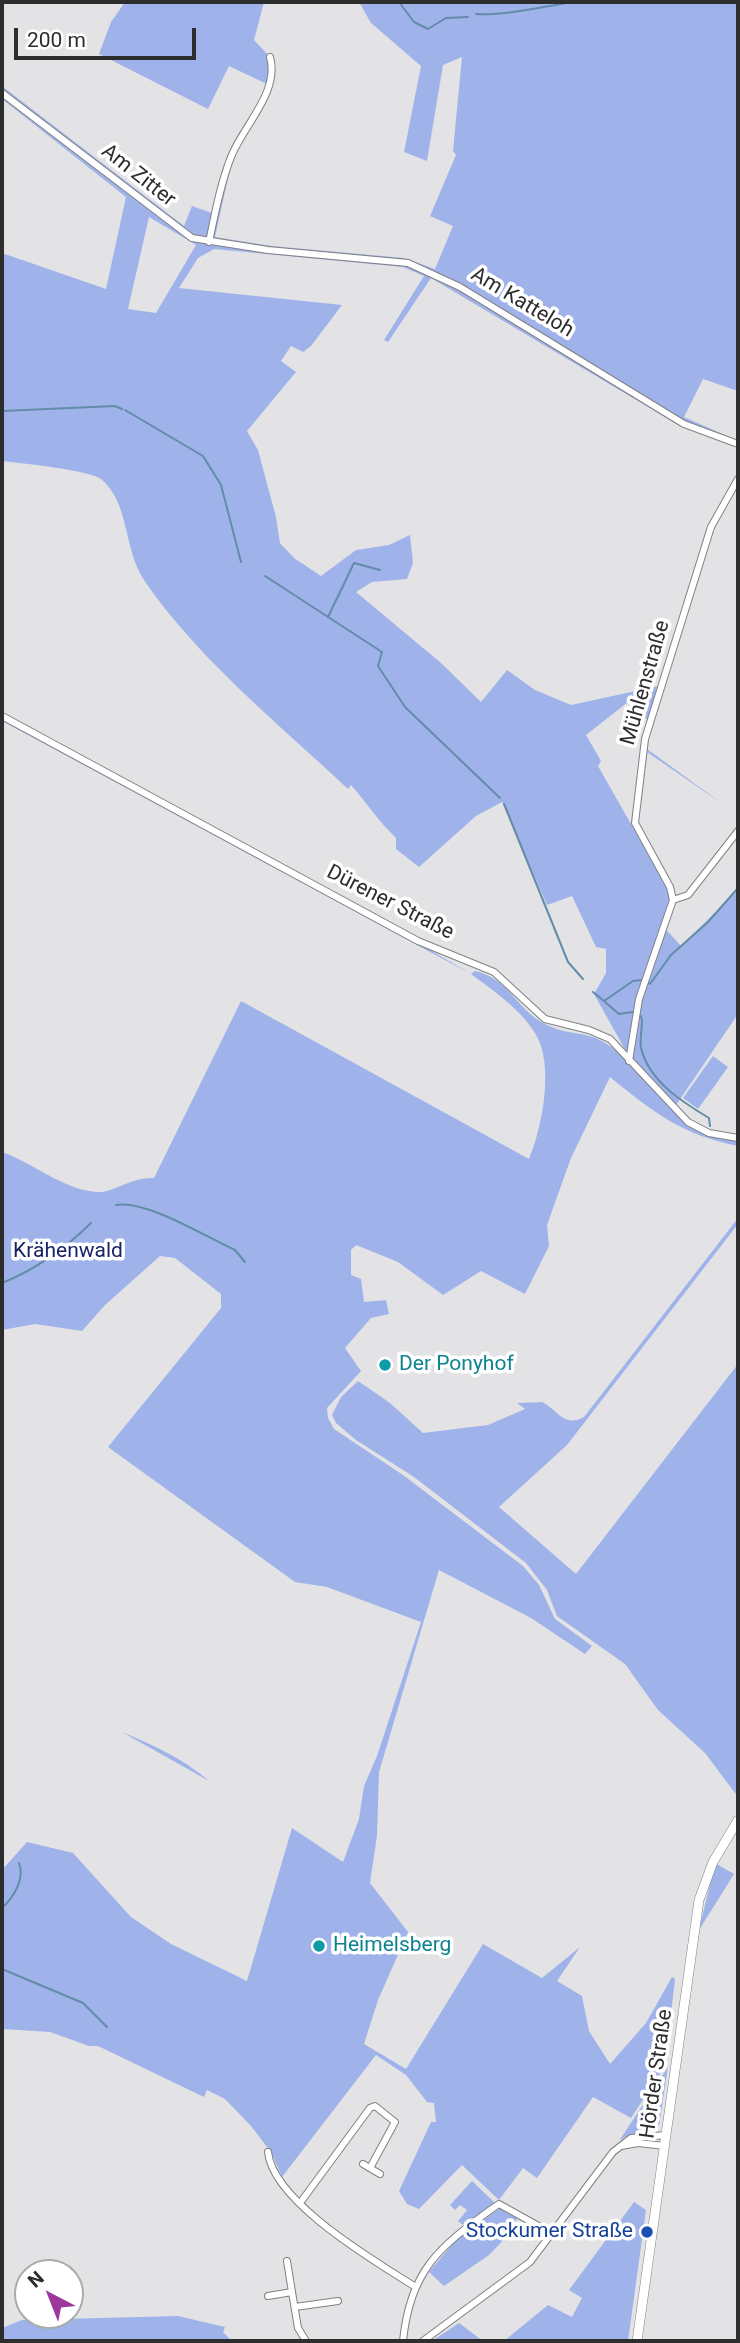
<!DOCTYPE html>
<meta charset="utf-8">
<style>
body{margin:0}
#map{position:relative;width:740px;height:2343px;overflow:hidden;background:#e3e3e6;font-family:Roboto,sans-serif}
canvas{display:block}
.frame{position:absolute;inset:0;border:4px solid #2d2d2e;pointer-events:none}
.north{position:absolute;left:14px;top:2259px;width:70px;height:70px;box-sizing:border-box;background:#fff;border:2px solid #ababab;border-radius:50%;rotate:318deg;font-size:19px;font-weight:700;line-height:28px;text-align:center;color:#2d2d2e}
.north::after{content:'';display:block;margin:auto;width:24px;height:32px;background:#9d389c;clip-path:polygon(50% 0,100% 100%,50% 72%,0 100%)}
.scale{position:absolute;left:14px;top:28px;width:182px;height:32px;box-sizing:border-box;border:4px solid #2d2d2e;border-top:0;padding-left:9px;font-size:21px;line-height:24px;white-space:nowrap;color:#2d2d2e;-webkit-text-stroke:5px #fff;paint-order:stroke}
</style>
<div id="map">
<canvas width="740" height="2343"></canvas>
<div class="frame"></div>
<div class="north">N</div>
<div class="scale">200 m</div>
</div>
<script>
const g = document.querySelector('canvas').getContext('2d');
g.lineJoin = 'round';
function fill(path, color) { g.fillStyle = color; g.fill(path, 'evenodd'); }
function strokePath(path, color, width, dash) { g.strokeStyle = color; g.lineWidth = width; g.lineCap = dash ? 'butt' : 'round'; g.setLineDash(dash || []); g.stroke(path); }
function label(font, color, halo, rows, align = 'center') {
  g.font = font + ' Roboto,sans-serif'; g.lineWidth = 7; g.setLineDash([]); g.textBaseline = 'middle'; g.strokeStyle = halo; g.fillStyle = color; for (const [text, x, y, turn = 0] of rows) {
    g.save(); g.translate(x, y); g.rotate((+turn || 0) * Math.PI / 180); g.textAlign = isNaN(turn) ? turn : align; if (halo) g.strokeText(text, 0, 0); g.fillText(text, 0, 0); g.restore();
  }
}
fill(new Path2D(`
 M125 2H264L254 40 270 57 269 85 229 66 208 109 99 54 111 22Z
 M359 2H738V391L703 379 684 417 736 440 738 419V443L683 420 680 426 431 278 388 342 384 340 424 276 403 267 214 249 198 258 179 288 342 305 311 346 303 352 291 346 281 361 296 372 247 431 258 450 276 517 280 543 294 558 321 576 356 550 389 545 410 535 413 563 407 579 372 582 356 592 441 663 481 702 507 670 535 690 571 705 659 686 706 530 738 472V485L715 524 652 723 647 749 724 805 647 752 639 815 651 723 628 702 586 735 601 761 598 766 668 889 671 901 661 924 681 946 738 890V1014L674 1108 689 1124 738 1141V1146C682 1135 653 1112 610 1077L571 1158 547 1225 549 1246 525 1294 481 1271 443 1295 398 1262 356 1245 351 1250V1275L361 1279 364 1302 386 1300 389 1314 371 1318 345 1348 361 1371 327 1408 328 1418 334 1429 403 1475 523 1566 539 1585 555 1619 592 1646 585 1654 531 1618 439 1570 379 1772 377 1836 370 1883 408 1932 378 2000 364 2044 406 2069 483 1944 542 1978 580 1947 557 1981 582 1996 589 2031 610 2064 646 2023 672 1977 675 1979 665 2066 631 2118 593 2097 537 2178 523 2168 499 2200 462 2165 419 2209 407 2204 399 2191 431 2122H436L434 2103 427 2102 406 2075 376 2055 282 2177 271 2152 251 2126 225 2099 207 2090 204 2097 98 2046H89L50 2032 2 2029V1870L27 1842 73 1853 131 1917 171 1944 247 1981 292 1828 343 1862 359 1819 364 1786 377 1756 421 1622 327 1587 295 1582 108 1447 221 1308V1294L175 1258 160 1256 105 1305 82 1331 35 1324 2 1330V1152C32 1162 63 1190 97 1192 114 1193 130 1177 154 1178L241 1001 529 1159C542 1128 555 1064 535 1033 520 1009 494 991 471 974L2 721V713L304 876 471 974 475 971C508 978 516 1008 543 1023 574 1040 590 1025 622 1056L627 1053 594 994 606 973V949L596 947 572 896 547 905 502 802 476 816 419 867 396 849V838C379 822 367 803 351 785L348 789C281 726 195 656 144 580 123 549 130 503 101 479 89 470 20 463 2 461V253L106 289 126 197 2 99V86L184 226 192 206 212 213 231 164 215 237 272 246 404 258 435 269 453 226 430 216 456 155 453 151 462 57 443 65 427 161 404 152 421 66 371 23ZM149 217 196 245 156 313 128 309Z
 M713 1056 728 1067 698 1109 683 1098Z
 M738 1218V1224L567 1445 499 1507 576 1574 738 1364V1797L705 1753 658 1710 625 1664 557 1616 547 1590 526 1563 414 1477 356 1440 336 1423 332 1415 341 1397 358 1381 390 1403 423 1433 488 1425 525 1409 517 1403 542 1402C558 1410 564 1428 584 1417Z
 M122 1732C155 1746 182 1758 209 1781Z
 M715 1863 734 1874 699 1930 711 1880 709 1879Z
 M668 2067 659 2126C647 2134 632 2131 619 2141Z
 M472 2181 495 2203 463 2225 458 2221 467 2210 460 2205 455 2210 450 2205Z
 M634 2202 646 2210 628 2341H504L548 2305 572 2317 582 2298 569 2290Z
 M500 2208 518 2218 513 2224 516 2227 489 2255 444 2286 429 2272 457 2239Z
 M178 2316 225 2327 223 2332 232 2341H2V2328L22 2320Z
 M459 2323 483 2341H432Z`), '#9fb3ea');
strokePath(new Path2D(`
 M399 2 414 22 428 29 446 18 468 17
 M476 14C506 16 544 6 574 2
 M125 410 203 456 221 485 241 562
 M2 411 115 406 122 409
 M265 576 382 652 378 666 405 707 500 798
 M328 617 354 563 380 570
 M504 804 568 962 583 979
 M647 982 650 984 671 955 708 922 738 888
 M593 992 604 1001 633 981 642 980
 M605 1002 619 1014 633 1012
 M641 1016C644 1024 639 1037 641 1048 649 1081 682 1102 709 1118L710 1126
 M116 1205C147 1200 206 1237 235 1250L245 1262
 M2 1283C35 1270 67 1247 91 1223
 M2 1908C14 1897 25 1879 19 1863
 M2 1969 83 2003 107 2027`), '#628ca8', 2);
const minor = new Path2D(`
 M2 93 192 238 268 250 408 263 460 287 684 424 738 444
 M209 242C215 214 220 185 231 157 243 126 280 92 270 57
 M2 716 418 941 494 972 545 1019 589 1030 610 1039 688 1122 709 1133 738 1138
 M673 900 688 895 738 831
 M629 1061 639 999 673 900 670 887 635 823 645 739 711 527 738 479
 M621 2146 638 2143 665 2146
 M268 2152C273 2202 375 2261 414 2286
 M363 2164 380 2174
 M300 2203 370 2108 375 2106 395 2122 370 2168
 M287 2261 292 2292
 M268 2296 292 2292 298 2328 306 2341
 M295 2307 338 2301
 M403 2341C410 2271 438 2248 493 2208L499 2204 553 2234
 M423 2341 530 2262 613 2152 631 2138 666 2135`);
const secondary = new Path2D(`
 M637 2341 699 1900 713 1862 738 1820`);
strokePath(minor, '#808183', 8);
strokePath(secondary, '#808183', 10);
strokePath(minor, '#fff', 6);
strokePath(secondary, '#fff', 9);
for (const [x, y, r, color] of [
 [385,1365,7,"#0f9aa8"],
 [319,1946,7,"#0f9aa8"],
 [647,2232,7,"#1a4fb4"]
]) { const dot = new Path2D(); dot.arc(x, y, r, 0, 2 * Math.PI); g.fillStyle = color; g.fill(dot); strokePath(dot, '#fff', 2.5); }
label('21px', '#2d2d2e', '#fff', [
 ["Am Zitter",138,176,38],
 ["Am Katteloh",522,303,31],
 ["Mühlenstraße",646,683,-74],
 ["Dürener Straße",390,903,27],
 ["Hörder Straße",657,2074,-82]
]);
label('21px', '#162465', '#fff', [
 ["Krähenwald",68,1252]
]);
label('21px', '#0d838f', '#fff', [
 ["Der Ponyhof",399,1365],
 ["Heimelsberg",333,1946]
], 'left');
label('21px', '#164399', '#fff', [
 ["Stockumer Straße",633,2232]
], 'right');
</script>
